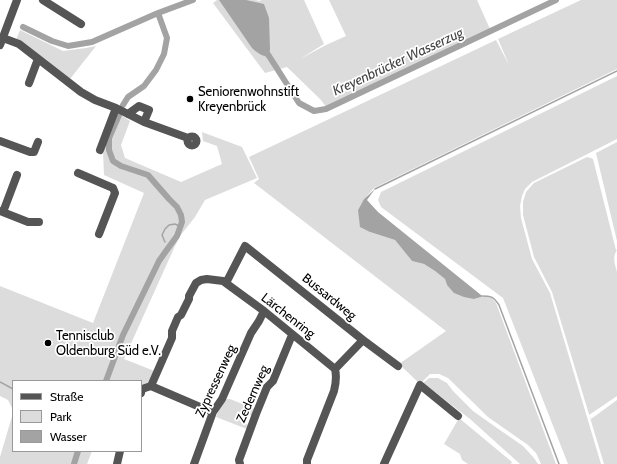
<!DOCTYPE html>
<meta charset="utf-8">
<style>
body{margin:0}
#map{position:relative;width:617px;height:464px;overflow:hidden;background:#fff;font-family:Cabin,sans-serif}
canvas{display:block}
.legend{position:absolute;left:12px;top:380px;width:130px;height:72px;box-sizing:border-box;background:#fff;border:1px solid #999;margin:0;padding:5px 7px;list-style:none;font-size:12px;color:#000}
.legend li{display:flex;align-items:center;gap:8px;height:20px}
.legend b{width:20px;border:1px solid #999}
</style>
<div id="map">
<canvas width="617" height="464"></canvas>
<ul class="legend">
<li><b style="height:5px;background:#555"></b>Straße</li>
<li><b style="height:11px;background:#dcdcdc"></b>Park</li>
<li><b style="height:11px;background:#a3a3a3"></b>Wasser</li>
</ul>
</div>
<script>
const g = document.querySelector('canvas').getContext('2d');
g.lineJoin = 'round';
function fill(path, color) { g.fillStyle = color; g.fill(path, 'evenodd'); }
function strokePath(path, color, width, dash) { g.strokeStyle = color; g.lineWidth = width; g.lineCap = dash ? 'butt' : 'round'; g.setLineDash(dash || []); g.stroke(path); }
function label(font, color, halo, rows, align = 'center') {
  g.font = font + ' Cabin,sans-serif'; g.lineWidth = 3.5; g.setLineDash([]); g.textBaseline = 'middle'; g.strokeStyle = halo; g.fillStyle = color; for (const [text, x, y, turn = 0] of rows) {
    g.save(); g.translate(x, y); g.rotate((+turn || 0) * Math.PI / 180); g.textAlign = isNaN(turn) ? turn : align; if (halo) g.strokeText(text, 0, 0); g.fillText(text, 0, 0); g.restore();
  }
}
fill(new Path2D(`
 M217 0H255L260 1 261 0H304L324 44 300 59 326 45 346 36 329 0H477L490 29 326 107 321 100 287 67 265 73 213 3Z
 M581 0H617V69L374 188 364 199 358 210 370 232 395 240 412 261 424 264 435 271 445 279 447 285 474 299 481 297H491L496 303 556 464H541L536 453 528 445 488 417 448 378 439 374H430L420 384 399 364 446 331 254 183 259 179 249 157 496 40 509 65 498 39Z
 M20 30 63 51 86 48 96 46 70 79 16 40Z
 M617 76V139L532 182 525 189 522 196 520 206 521 218 532 259 550 293 601 464H568L503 298 381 207 378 200 381 192Z
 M118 113 130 121 121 145 125 158 181 182 222 164 217 146 203 141 202 132 242 147 257 178 205 200 195 217 180 236 175 246 124 359 157 372 141 393V381H13V410L8 400 0 396V286L93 323 144 193 104 175 103 151Z
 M617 142V241L596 153Z
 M587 157 591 158 593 159 616 250H617C612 257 615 264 617 272V396L589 415 591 419 617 400V464H604L552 292 534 257 523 215V202L526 192 534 183Z
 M429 378H438L447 383 453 391 473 411 497 428 523 446 534 458 538 464H520L470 419 423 383Z
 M225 399H230L255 409 252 416 248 414 245 424 249 425 247 429 216 417 223 400Z
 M13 413V451H92L87 464H0V457Z
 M459 418 512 462 511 464H468L462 460 460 454 444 444Z`), '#dcdcdc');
fill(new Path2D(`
 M219 0H246L264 4 269 18 270 49 269 56C262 57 258 53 252 48Z
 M375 189 367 200 378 212 481 295V297L474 299 464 297 454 293 447 285 445 279 435 271 424 264 412 261 395 240 370 232 360 227 358 210 364 199Z`), '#a3a3a3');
strokePath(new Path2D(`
 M375 189 617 71
 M165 242 162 235 165 229 169 225 175 224 181 227
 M481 296C491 296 493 296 499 305L559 464
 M0 382 13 389`), '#a3a3a3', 1.5);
strokePath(new Path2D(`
 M23 27 52 41 68 46 92 42 158 13 193 0
 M264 50 269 56 299 103 314 111 326 109 556 0
 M123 105 128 97 144 86 156 70 164 54 167 38 158 13
 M106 381 123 335 159 261 166 251 177 236 182 222 181 215 177 207 169 199 148 175 121 166 113 161 109 150V138L119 115
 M74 464 78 451`), '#a3a3a3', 6);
strokePath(new Path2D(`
 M43 0 81 24
 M3 38 19 44 81 92 95 100 116 108 144 122 188 138
 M0 45 17 0
 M29 83 38 59
 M128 114 139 106 149 110 144 122
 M187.5 141a4.5 4.5 0 1 1 9 0a4.5 4.5 0 1 1-9 0Z
 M0 141 30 152H34L38 142
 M100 150 116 108
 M78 173 113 188 115 193 99 234
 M0 211 28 222H39
 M3 212 17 175
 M226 283 245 246 363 340 398 366
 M335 369 363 340
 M151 386 200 407 213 412
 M141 393 142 389 151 386 172 338V331L178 317 181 315 189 299V296L196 283 201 280 207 279 223 281 264 311 335 369C337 377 336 383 334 391L307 460V464
 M117 464 120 451
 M194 464 213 412 222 399 251 333 259 321 264 311
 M240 464 239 460 256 414 267 387 273 381 292 335
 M384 464 420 385 458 416`), '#555', 8);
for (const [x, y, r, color] of [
 [190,99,4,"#000"],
 [48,343,4,"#000"]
]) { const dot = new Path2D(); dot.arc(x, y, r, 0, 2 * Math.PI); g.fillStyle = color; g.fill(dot); strokePath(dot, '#fff', 1.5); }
label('13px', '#000', '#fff', [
 ["Seniorenwohnstift",198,92],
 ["Kreyenbrück",198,107],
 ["Tennisclub",56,336],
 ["Oldenburg Süd e.V.",56,351]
], 'left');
label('13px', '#000', '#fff', [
 ["Bussardweg",329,297,39],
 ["Lärchenring",288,316,38],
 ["Zypressenweg",216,381,-65],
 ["Zedernweg",253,394,-66]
]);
label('italic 14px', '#444', '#fff', [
 ["Kreyenbrücker Wasserzug",398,62,-25]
]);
</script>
